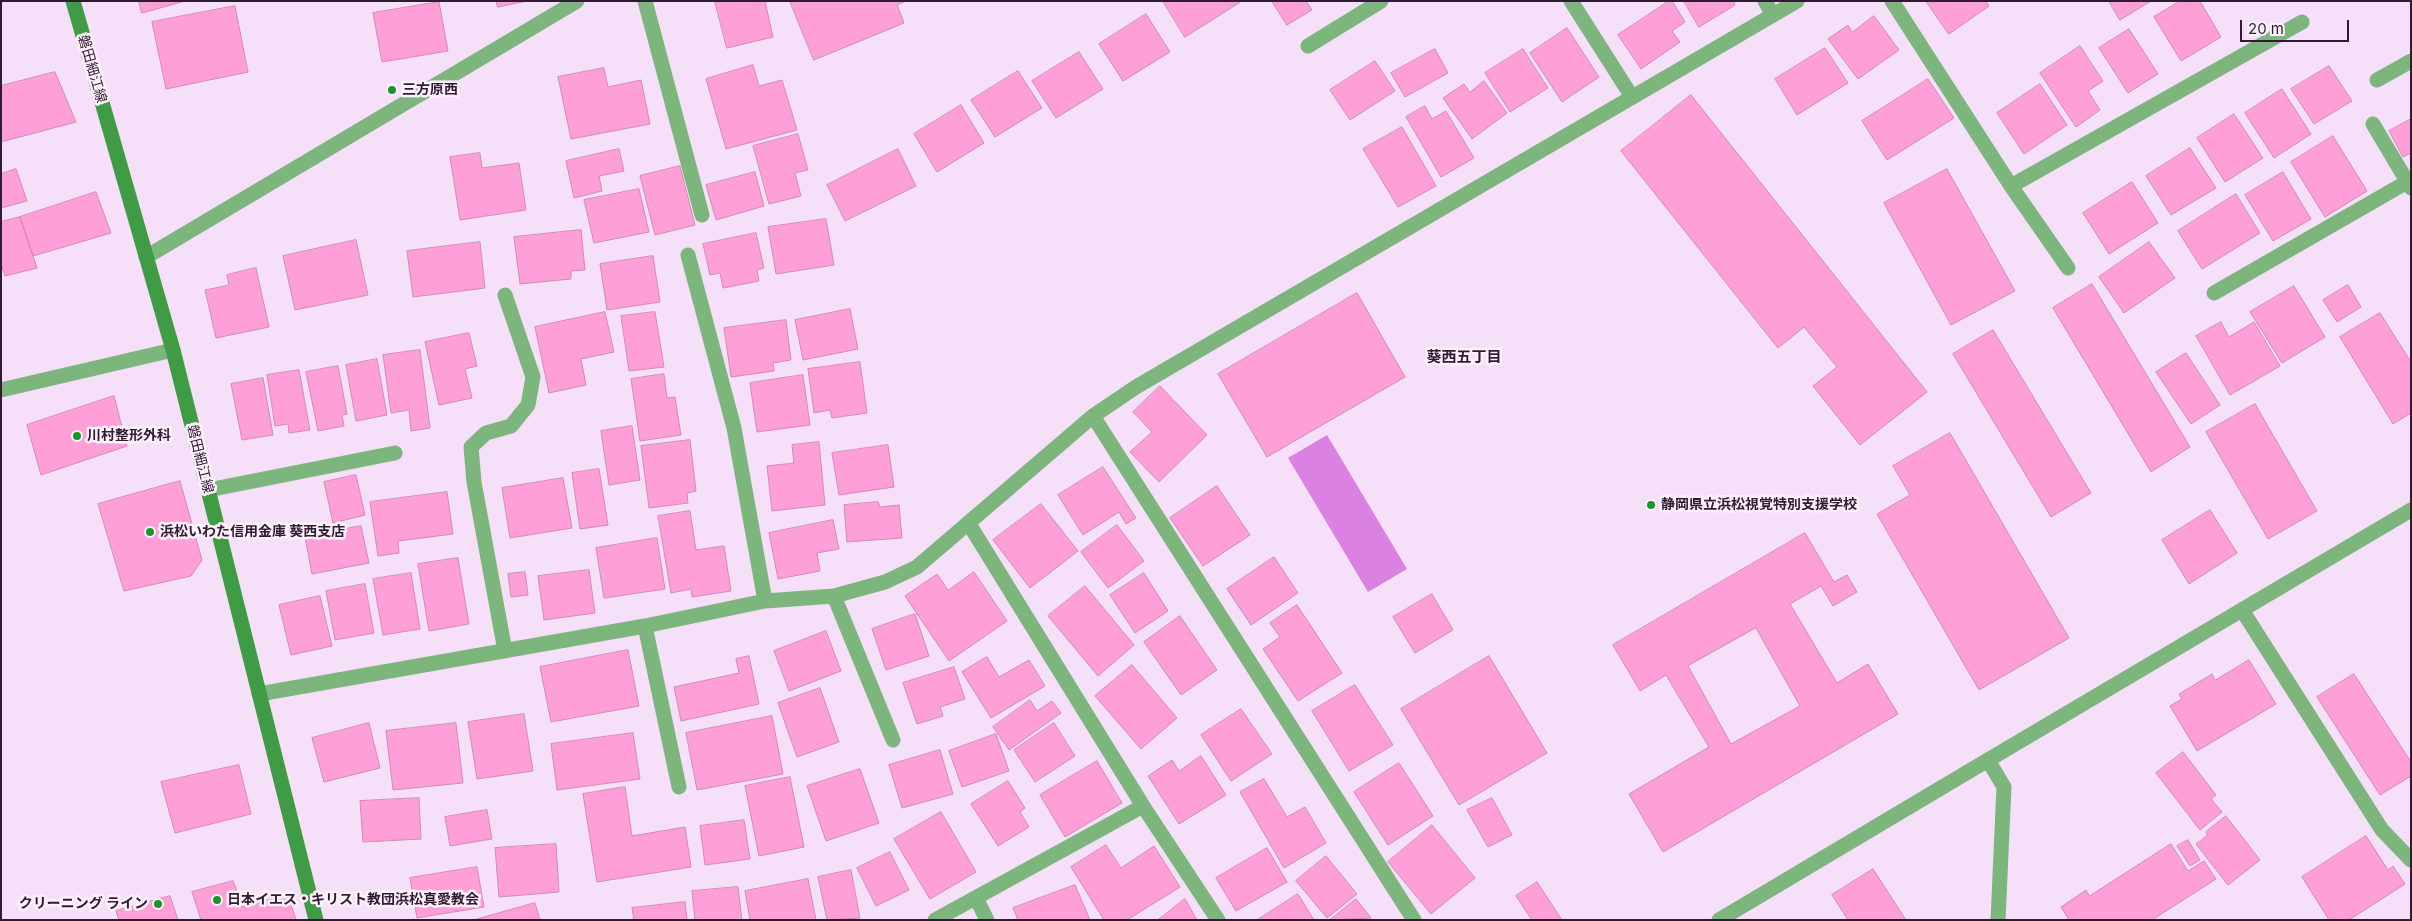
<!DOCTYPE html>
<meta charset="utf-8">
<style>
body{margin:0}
#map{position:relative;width:2412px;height:921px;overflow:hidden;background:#f6dff8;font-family:Inter,sans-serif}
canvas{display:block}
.frame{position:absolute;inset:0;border:2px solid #311b32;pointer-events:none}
.scale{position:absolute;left:2240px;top:20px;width:109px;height:22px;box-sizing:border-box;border:2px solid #311b32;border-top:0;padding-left:6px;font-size:15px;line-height:18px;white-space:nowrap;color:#311b32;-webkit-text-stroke:4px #fcf1fd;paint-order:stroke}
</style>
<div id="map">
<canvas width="2412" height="921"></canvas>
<div class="frame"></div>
<div class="scale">20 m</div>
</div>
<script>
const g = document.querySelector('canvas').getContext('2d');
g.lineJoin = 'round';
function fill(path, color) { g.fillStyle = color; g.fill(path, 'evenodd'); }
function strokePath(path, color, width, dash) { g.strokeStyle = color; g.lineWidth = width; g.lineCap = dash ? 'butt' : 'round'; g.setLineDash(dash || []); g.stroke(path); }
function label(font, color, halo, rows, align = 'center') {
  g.font = font + ' Inter,"Noto Sans JP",sans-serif'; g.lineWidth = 5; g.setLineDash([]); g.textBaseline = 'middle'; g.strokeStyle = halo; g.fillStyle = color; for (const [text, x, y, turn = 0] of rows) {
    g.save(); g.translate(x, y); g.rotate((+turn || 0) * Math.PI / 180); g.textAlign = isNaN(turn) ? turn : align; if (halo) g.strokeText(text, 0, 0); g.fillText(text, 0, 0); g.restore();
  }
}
fill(new Path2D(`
 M1327 435 1407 569 1368 592 1288 458Z`), '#db81e2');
const building = new Path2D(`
 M139 1H185L142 13Z
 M496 1H527L498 7Z
 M715 1H765L773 37 727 48Z
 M790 1H906L897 5 904 23 814 60Z
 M1163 1H1242L1185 37Z
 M1272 1H1306L1312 10 1287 25Z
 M1669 1H1672L1685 22 1672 31 1680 42 1641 69 1618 35Z
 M1684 1H1733L1735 5 1699 27Z
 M1926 1H1986L1989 6 1949 34Z
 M2109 1H2151L2120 20Z
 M2180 1H2200L2221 37 2181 61 2154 17Z
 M439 2 448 51 382 62 373 13Z
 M235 6 248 72 166 89 152 22Z
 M1146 14 1170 52 1123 81 1099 44Z
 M1874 16 1899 50 1858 79 1828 39 1848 25 1852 32Z
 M1567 28 1599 77 1562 102 1530 53Z
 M2129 29 2158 74 2128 93 2099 48Z
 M2080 46 2103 81 2088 91 2100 110 2076 127 2040 73Z
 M1825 48 1848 83 1797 115 1775 79Z
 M1435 49 1448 73 1405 97 1391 73Z
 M1523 49 1548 88 1510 112 1485 73Z
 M1079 52 1103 89 1056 118 1032 81Z
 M1375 61 1395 91 1350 120 1330 90Z
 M753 65 759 86 782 80 797 130 726 149 706 79Z
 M2329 66 2352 101 2314 124 2291 89Z
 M604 68 608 87 641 80 650 124 571 139 558 77Z
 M1018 71 1042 108 995 137 971 100Z
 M55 72 76 122 1 142V86Z
 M1928 79 1954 118 1887 160 1862 121Z
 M1484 81 1507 113 1472 139 1443 98 1464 84 1470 92Z
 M2040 84 2067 125 2024 154 1997 113Z
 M2282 89 2311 134 2274 158 2245 113Z
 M1691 95 1927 392 1860 445 1813 386 1837 367 1804 327 1778 348 1621 151Z
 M961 105 984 143 937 172 914 134Z
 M1425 106 1432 119 1446 111 1474 158 1441 177 1406 117Z
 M2234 114 2263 158 2225 182 2197 138Z
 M2411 119V153L2403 157 2389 131Z
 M1402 127 1436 186 1398 207 1363 149Z
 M798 134 808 170 795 173 801 196 769 204 753 146Z
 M2333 136 2367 191 2325 217 2291 162Z
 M2190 148 2216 188 2171 215 2146 176Z
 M619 149 624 171 599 176 602 191 574 198 566 161Z
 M898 149 916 186 845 221 827 185Z
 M480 153 482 168 519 163 526 210 460 220 450 157Z
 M680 166 695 225 655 235 640 176Z
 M16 169 27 201 1 208V174Z
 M1947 169 2015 291 1951 325 1884 203Z
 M755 172 764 206 716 220 706 185Z
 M2283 172 2311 219 2273 241 2245 195Z
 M2132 182 2158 223 2109 254 2083 213Z
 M639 189 649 232 594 243 584 200Z
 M96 192 111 233 33 256 20 217Z
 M2236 194 2260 233 2202 269 2178 231Z
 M20 217 37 268 5 276 1 264V222Z
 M826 219 834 265 776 274 768 227Z
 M581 230 585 270 571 271V279L520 284 514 237Z
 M756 233 764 268 757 270 759 281 723 288 720 273 710 275 703 244Z
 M356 240 368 295 295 310 283 256Z
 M480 242 485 288 413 297 407 251Z
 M2149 242 2175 278 2124 313 2099 277Z
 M653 256 660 302 607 310 600 264Z
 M256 268 269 327 216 338 205 290 229 285 227 275Z
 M2092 284 2190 447 2151 472 2053 308Z
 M2348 285 2361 307 2337 322 2323 300Z
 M2294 286 2325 337 2282 363 2250 312Z
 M1357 293 1405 377 1267 457 1218 374Z
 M850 309 858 349 803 360 795 320Z
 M605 312 614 352 581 359 586 385 549 393 535 327Z
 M655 312 664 367 629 371 621 316Z
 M2380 313 2411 362V413L2393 424 2340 337Z
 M786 320 791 360 773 363 774 371 731 377 724 328Z
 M2221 322 2229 337 2254 322 2280 366 2230 395 2196 336Z
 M1993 330 2091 493 2051 517 1953 354Z
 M469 333 477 366 465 369 472 398 439 405 425 342Z
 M420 350 430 428 411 431 409 410 391 413 383 355Z
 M2186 353 2220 405 2191 424 2156 372Z
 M377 359 387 415 356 421 346 365Z
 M860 362 867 413 832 418 830 410 814 413 808 369Z
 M338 366 347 414 342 415 344 426 318 431 306 372Z
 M299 370 310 430 289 433 288 424 275 426 267 375Z
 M664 374 667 398 675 397 681 435 640 441 631 379Z
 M803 375 810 425 757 432 750 383Z
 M263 378 273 435 242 440 231 384Z
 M1160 386 1207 435 1159 482 1130 452 1152 432 1133 412Z
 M114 396 127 446 41 475 27 425Z
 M2255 404 2317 511 2268 539 2206 432Z
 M632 426 640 480 609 485 601 431Z
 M1950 433 2069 638 1979 690 1877 514 1910 495 1893 466Z
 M690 440 696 491 687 493 688 503 649 508 641 446Z
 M819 442 825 505 772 511 767 466 794 463 792 445Z
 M888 445 894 487 839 495 832 453Z
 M1103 467 1136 518 1126 524 1119 512 1083 535 1058 495Z
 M599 469 608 525 580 529 572 473Z
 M356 475 365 515 333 523 324 482Z
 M563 478 572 528 510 538 502 488Z
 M180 481 202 560 191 576 124 591 98 504Z
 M1217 486 1250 535 1203 566 1170 518Z
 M447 492 453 534 398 541 399 553 378 556 370 502Z
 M878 502 880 507 899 505 902 538 847 542 844 505Z
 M1041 504 1078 551 1030 588 993 540Z
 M2210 510 2237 553 2189 584 2162 540Z
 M690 511 696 550 724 546 731 591 692 597 691 589 671 593 658 516Z
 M833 520 839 549 817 553 820 571 778 579 769 533Z
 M1117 525 1144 561 1108 588 1081 552Z
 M361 526 369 563 312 574 305 537Z
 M1805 533 1834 582 1847 575 1857 592 1833 606 1821 586 1790 604 1837 683 1868 664 1898 714 1663 852 1629 794 1709 747 1666 675 1640 691 1613 645ZM1756 628 1800 706 1731 744 1688 666Z
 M657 538 665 589 604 598 596 548Z
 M1274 557 1298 593 1251 625 1227 589Z
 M458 558 469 624 429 631 418 564Z
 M589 570 595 613 544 620 538 576Z
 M525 572 528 595 511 597 508 574Z
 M974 572 1007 621 949 661 905 596 937 574 948 590Z
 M411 573 420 629 383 635 373 579Z
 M1144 573 1168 611 1135 633 1110 595Z
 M365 584 374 633 335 640 326 591Z
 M1085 586 1134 645 1098 676 1048 616Z
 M1432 594 1453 630 1415 653 1393 617Z
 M320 596 332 646 291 655 279 605Z
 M1297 605 1342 673 1298 701 1263 649 1280 637 1270 623Z
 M915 614 929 656 886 670 872 629Z
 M1180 616 1217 670 1181 695 1144 642Z
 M826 631 841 671 789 691 774 651Z
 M628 650 639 706 551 722 540 667Z
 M749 656 759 704 681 721 674 687 739 673 736 659Z
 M1489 656 1547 753 1459 805 1401 709Z
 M987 657 999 677 1029 660 1045 686 991 718 962 672Z
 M2249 660 2276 704 2197 751 2170 706 2182 699 2179 694 2212 674 2215 680Z
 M1132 665 1177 718 1141 749 1095 696Z
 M954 667 965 699 940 707 943 716 917 724 903 683Z
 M2354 674 2411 762V776L2380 795 2317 697Z
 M1355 685 1393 745 1349 771 1312 711Z
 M820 688 839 742 797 757 778 703Z
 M1030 700 1037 711 1052 701 1061 713 1009 750 993 727Z
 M1241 709 1272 754 1231 781 1201 735Z
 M524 714 533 771 477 779 468 722Z
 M772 716 783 774 697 790 686 733Z
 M369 723 380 768 324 782 312 738Z
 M456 723 463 783 393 790 386 731Z
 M1054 723 1075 756 1035 782 1014 750Z
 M633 733 640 779 557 790 551 744Z
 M996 734 1009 771 962 787 949 751Z
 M940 750 953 794 902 808 889 765Z
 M2183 752 2216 795 2211 799 2222 812 2200 830 2156 773Z
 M1201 756 1226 795 1179 824 1148 776 1172 760 1179 771Z
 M1097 761 1122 803 1065 837 1040 795Z
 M1399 763 1433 816 1388 845 1354 792Z
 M239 765 251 814 175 833 161 782Z
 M860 769 879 823 826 841 807 786Z
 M790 777 804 847 759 856 745 786Z
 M1264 779 1287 817 1305 807 1326 843 1284 868 1240 792Z
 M1008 781 1025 808 1020 812 1029 827 998 846 971 804Z
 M625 787 632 836 685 827 691 867 597 882 583 794Z
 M419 798 421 839 363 842 360 801Z
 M1492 798 1512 835 1488 847 1467 810Z
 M487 810 492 839 450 846 445 817Z
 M941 812 976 872 930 899 894 839Z
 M2226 816 2260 860 2228 885 2196 844 2208 835 2206 832Z
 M744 820 750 859 705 865 700 826Z
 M1432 825 1475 878 1431 914 1388 862Z
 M2366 836 2388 870 2393 866 2405 884 2349 920H2329L2302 877Z
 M2188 840 2200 860 2190 866 2177 846Z
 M556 844 559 892 499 897 495 848Z
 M2171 844 2188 871 2204 861 2216 879 2152 920H2069L2061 907 2086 890 2089 896Z
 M1106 845 1121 868 1154 846 1180 887 1127 920H1104L1071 867Z
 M1267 848 1287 882 1236 911 1216 878Z
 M890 852 909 890 876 906 857 868Z
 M1326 856 1357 894 1327 918 1296 881Z
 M477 867 484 907 417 918 410 878Z
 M1873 869 1906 920H1848L1832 895Z
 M851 870 860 918 827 920 818 877Z
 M808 879 816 920H750L745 891Z
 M233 881 243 907 288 894 296 920H201L192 892Z
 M1537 882 1562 920H1532L1516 896Z
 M1075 885 1090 920H1018L1013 908Z
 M738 887 742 920H695L692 891Z
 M1298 894 1314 920H1257Z
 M170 896 178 920H119L116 911Z
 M1185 899 1197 920H1158Z
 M1356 899 1371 918 1330 920Z
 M685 902 687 920H634L632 908Z
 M535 903 540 920H474Z`);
fill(building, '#fe9fd7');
strokePath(building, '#d28ab4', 1);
strokePath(new Path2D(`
 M645 1 702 215
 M1571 1 1632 97
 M1765 1 1773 15
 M1892 1 2011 186 2068 268
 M1308 46 1381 1
 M2377 80 2411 61
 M2373 124 2411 188
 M2011 186 2302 22
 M688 255 734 428 765 601
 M146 257 577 1
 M2214 293 2407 182
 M505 295 533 377 528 405 511 426 486 433 471 447 474 482 505 651
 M1 390 173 350
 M1093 416 1414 920
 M208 490 395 453
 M969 524 1143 806 1218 920
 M834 596 893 740
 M2242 610 2382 830 2411 860
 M645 626 679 787
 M259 694 645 626 765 601 834 596 885 582 917 567 1093 416 1136 387 1797 1
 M976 898 987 920
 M935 920 1143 806
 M1719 920 1988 760`), '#7db67d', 15);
strokePath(new Path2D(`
 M1998 920 2004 787 1988 760 2411 510`), '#7db67d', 15);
strokePath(new Path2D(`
 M73 1 173 350 316 920`), '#3f9b44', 15);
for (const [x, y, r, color] of [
 [392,90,5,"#179629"],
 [77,436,5,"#179629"],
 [1651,505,5,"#179629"],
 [150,532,5,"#179629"],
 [217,900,5,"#179629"],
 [158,904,5,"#179629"]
]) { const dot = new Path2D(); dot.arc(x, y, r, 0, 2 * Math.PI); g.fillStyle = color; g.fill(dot); strokePath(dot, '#fcf1fd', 2); }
label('14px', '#311b32', '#fcf1fd', [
 ["磐田細江線",92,69,74],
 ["磐田細江線",200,459,76]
]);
label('bold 14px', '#311b32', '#fcf1fd', [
 ["三方原西",402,90],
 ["川村整形外科",87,436],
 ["静岡県立浜松視覚特別支援学校",1661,505],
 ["浜松いわた信用金庫 葵西支店",160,532],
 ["日本イエス・キリスト教団浜松真愛教会",227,900],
 ["クリーニング ライン",148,904,"right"]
], 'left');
label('bold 15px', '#311b32', '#fcf1fd', [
 ["葵西五丁目",1464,357]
]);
</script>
